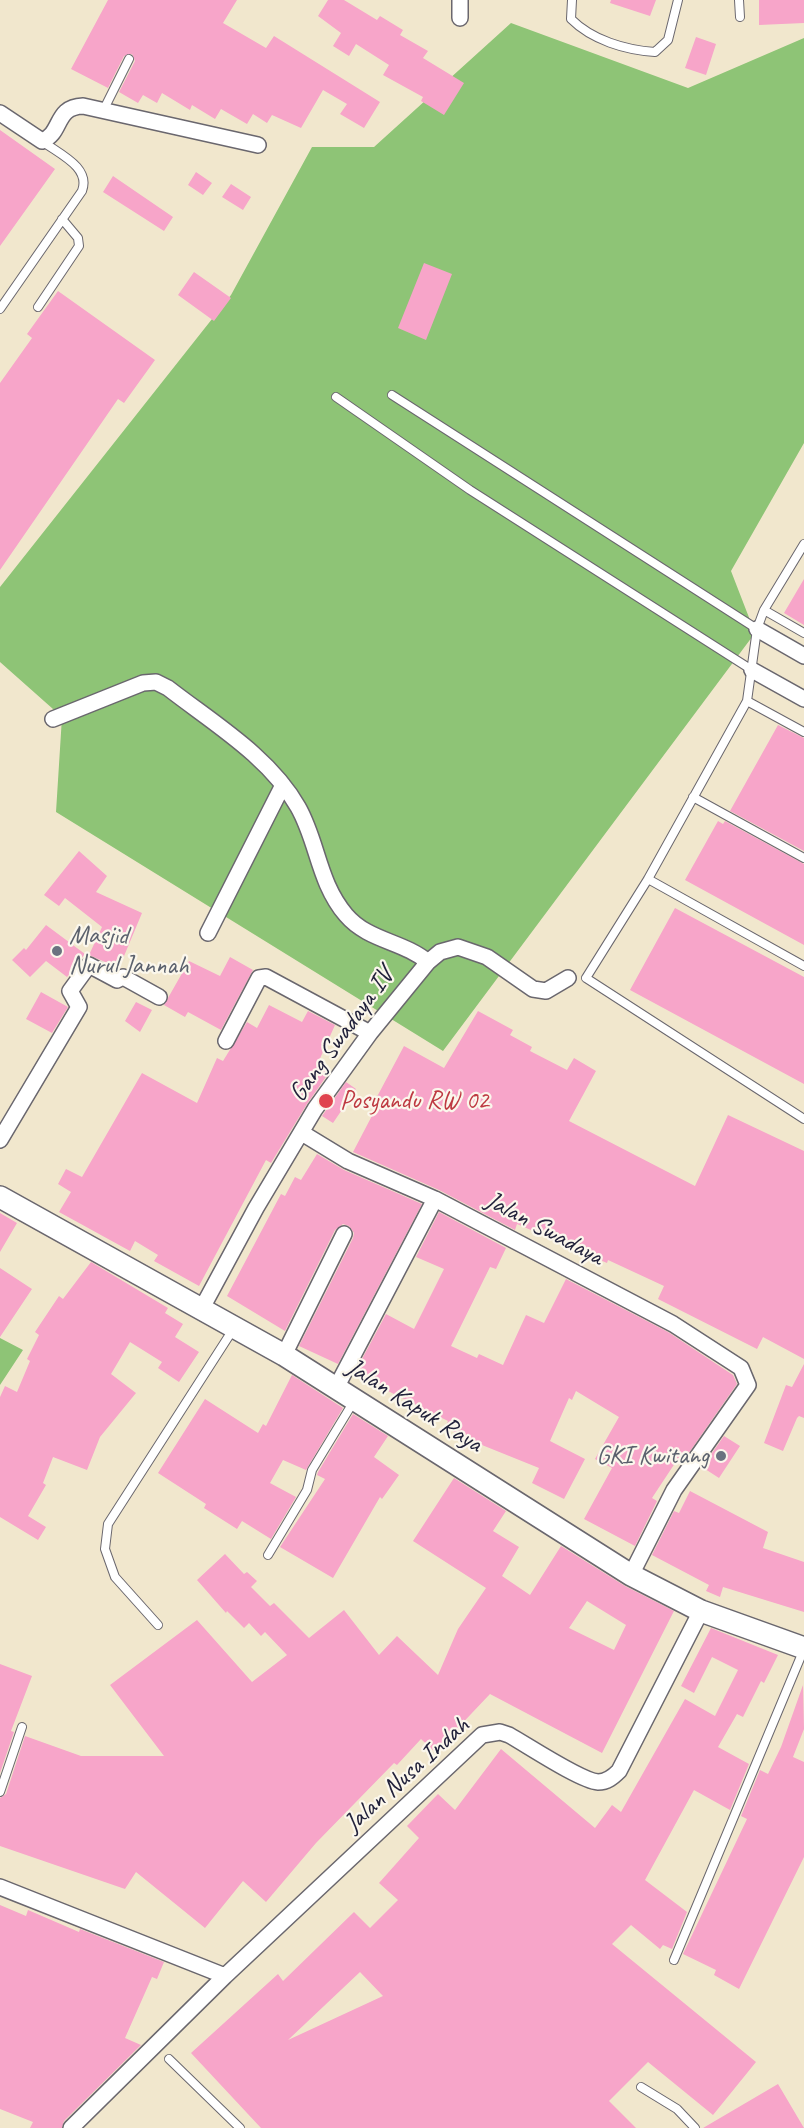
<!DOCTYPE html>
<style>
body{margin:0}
canvas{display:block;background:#f1e7cd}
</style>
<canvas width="804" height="2128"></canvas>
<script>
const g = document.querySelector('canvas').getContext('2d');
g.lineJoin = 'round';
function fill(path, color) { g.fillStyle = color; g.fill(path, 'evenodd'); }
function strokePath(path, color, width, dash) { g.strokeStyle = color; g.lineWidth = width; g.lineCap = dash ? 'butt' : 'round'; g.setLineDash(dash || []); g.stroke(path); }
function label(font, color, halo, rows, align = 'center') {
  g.font = font + ' Caveat,sans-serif'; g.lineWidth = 4.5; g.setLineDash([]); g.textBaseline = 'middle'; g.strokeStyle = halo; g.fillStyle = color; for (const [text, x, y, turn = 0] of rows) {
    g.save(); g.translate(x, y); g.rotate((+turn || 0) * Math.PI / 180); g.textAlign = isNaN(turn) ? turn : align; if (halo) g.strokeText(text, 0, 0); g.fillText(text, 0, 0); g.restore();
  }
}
fill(new Path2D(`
 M511 23 688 88 804 38V443L731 571 755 633 443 1051 56 812 62 717 0 662V587L231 295 312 147H374Z
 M0 1338 23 1350 0 1385Z`), '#8ec476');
fill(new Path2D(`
 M108 0H237L223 23 266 48 274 36 380 102 364 128 340 114 347 104 323 90 301 128 272 115 267 123 253 114 247 124 221 109 215 119 192 105 190 110 162 93 157 103 143 95 138 103 119 92 135 61 132 54 124 56 108 88 71 69Z
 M328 0H344L377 20 380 16 403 30 400 35 428 51 423 58 464 83 444 115 421 101 423 97 383 75 389 65 356 44 349 56 333 46 341 33 318 16Z
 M611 0H656L650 16 610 3Z
 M759 0H804V23L759 25Z
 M696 37 716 44 706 75 685 68Z
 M0 130 55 169 0 246Z
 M196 172 212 183 203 195 188 185Z
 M113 176 173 217 164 231 103 192Z
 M231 184 251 197 243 210 222 197Z
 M424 263 452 274 426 340 398 328Z
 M194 272 231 298 214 321 178 295Z
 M58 291 155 360 124 403 118 399 0 570V383L32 338 27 334Z
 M804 579V625L784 613Z
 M778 725 804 738V851L730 811Z
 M718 821 723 824 725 821 804 864V945L685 880Z
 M79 851 107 876 96 892 142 913 119 968 89 955 102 927 65 898 59 906 44 895Z
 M675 908 804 977V1084L630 990Z
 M46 925 85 954 67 977 46 961 30 977 12 960 24 948 26 950Z
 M230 957 253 970 221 1030 188 1012 185 1017 164 1005 189 961 220 976Z
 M41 992 68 1007 52 1033 26 1019Z
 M136 1002 152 1010 140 1032 125 1021Z
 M269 1005 302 1022 308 1011 335 1025 318 1063 330 1071 307 1104 271 1163 266 1160 199 1286 154 1261 158 1255 135 1241 130 1251 59 1212 71 1192 58 1184 66 1169 82 1177 142 1073 197 1103 217 1058 223 1061 247 1022 257 1028Z
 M478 1011 513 1030 510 1035 532 1047 530 1051 567 1070 574 1058 596 1071 569 1121 695 1186 728 1115 804 1151V1359L763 1337 757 1349 658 1299 664 1286 608 1260 607 1263 517 1224 515 1230 439 1190 353 1152 375 1110 371 1108 404 1046 444 1068Z
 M346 1082 356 1089 333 1123 322 1116Z
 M317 1154 344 1170 422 1204 338 1364 299 1346 353 1238 354 1233 349 1226 343 1224 335 1230 285 1331 227 1296 281 1194 285 1196 295 1177 301 1180Z
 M439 1212 506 1248 496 1269 490 1267 451 1346 477 1358 479 1354 503 1365 526 1315 544 1323 566 1279 668 1332 733 1375 737 1384 686 1457 681 1454 652 1498 657 1501 635 1546 584 1519 612 1468 595 1459 619 1417 576 1391 572 1400 569 1398 550 1441 585 1459 564 1499 532 1483 539 1468 472 1441 445 1427 448 1421 354 1374 386 1314 414 1329 444 1269 416 1257Z
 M0 1213 17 1223 0 1252Z
 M91 1262 168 1308 165 1313 183 1324 175 1337 199 1352 179 1382 158 1368 162 1362 130 1342 111 1374 136 1393 100 1437 87 1470 53 1457 43 1483 46 1485 28 1516 46 1527 38 1540 0 1517V1397L5 1386 17 1392 30 1361 27 1359 39 1335 35 1332 59 1296 63 1299Z
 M0 1268 32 1289 0 1337Z
 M804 1364V1418L799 1416 797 1418 783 1451 764 1443 786 1385 792 1387Z
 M292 1375 343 1408 306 1470 283 1460 270 1483 296 1497 271 1539 242 1521 237 1529 204 1508 206 1504 158 1473 205 1399 258 1433 263 1424 266 1426Z
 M353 1414 388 1436 374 1457 399 1475 382 1499 380 1497 333 1578 280 1547 325 1479 317 1475 318 1472Z
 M724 1436 740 1446 719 1478 702 1467Z
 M454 1478 506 1511 493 1531 519 1547 502 1576 530 1595 561 1546 625 1586 674 1611 602 1753 490 1694 435 1752 421 1739 397 1765 394 1763 316 1843 266 1902 243 1881 205 1928 136 1872 125 1889 0 1846V1798L6 1794 25 1736 81 1756H164L110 1685 197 1620 252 1682 287 1655 265 1632 261 1636 249 1623 244 1628 227 1611 226 1613 197 1580 225 1554 244 1574 247 1572 257 1581 251 1587 270 1606 274 1603 309 1638 344 1610 379 1655 397 1636 438 1675 458 1629 486 1588 413 1541ZM587 1601 626 1625 614 1650 569 1628Z
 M690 1491 768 1532 763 1548 804 1562V1612L723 1587 720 1597 706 1591 709 1585 652 1555 674 1511 679 1513Z
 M711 1628 778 1655 764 1683 761 1681 743 1717 737 1714 718 1747 749 1764 730 1810 694 1790 645 1880 687 1912 672 1949 663 1945 660 1949 631 1925 612 1944 756 2062 713 2115 648 2062 609 2101 636 2128H261L191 2053 278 1974 283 1981 354 1912 370 1928 398 1900 379 1883 419 1838 407 1826 438 1794 455 1810 501 1749 595 1828 612 1805 621 1812 685 1699 715 1716 738 1670 712 1657 694 1693 681 1686ZM360 1972 383 1996 288 2040Z
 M0 1664 32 1676 11 1731 14 1732 0 1773Z
 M803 1685 804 1729 793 1757 804 1762V1857L739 1989 714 1975 716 1970 683 1954 747 1819 741 1816 760 1770 768 1774 781 1747Z
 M0 1905 26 1916 28 1910 79 1932 80 1929 164 1962 157 1979 152 1977 125 2038 141 2045 64 2121 62 2128H30L33 2122 0 2109Z
 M778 2084 804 2128H703Z`), '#f7a5c9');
const service = new Path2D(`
 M572 0 571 19C592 40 625 50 655 52L668 40 678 0
 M739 0 740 17
 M103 111 129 59
 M38 307 79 246 78 238 62 219
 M0 309 82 191C91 167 59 154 42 141
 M392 395 757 629
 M336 397 470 490 752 670
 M764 610 804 633
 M747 701 804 732
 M693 797 804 858
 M648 879 804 966
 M586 978 648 879 747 701 757 629 764 610 804 544
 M586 978 804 1119
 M268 1555 307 1490 312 1470 354 1401
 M158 1625 115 1577 105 1549 108 1524 234 1328
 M0 1792 22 1727
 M674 1960 804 1649
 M169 2059 240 2128
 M641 2087 677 2109 695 2128`);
const minor = new Path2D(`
 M460 0V18
 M0 113 42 141C63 133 54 107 83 106L258 145
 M757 629 804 656
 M752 670 804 699
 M53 719 143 683 156 682 168 688C213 723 270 757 298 807 318 842 318 882 346 915 368 941 403 941 428 962
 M208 933 283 785
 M226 1041 259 978 266 977 370 1033
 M302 1133 348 1161 435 1199 673 1324 741 1368 748 1385 674 1490 631 1575
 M0 1140 79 1007 70 991 89 965 117 980 123 977 159 997
 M202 1308 256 1208 315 1109 370 1033 428 962 440 952 458 947 487 957 533 989 546 991 568 978
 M284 1355 344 1234
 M336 1388 435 1199
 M0 1887 225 1976
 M71 2128 225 1976 482 1735 500 1732 509 1735C527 1745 581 1781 598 1782 607 1782 613 1777 619 1771L701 1611`);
const secondary = new Path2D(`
 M0 1197 284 1355 631 1575 701 1611 804 1648`);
strokePath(service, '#6a676e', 10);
strokePath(minor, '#6a676e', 18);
strokePath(secondary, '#6a676e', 24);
strokePath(service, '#fff', 8);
strokePath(minor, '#fff', 15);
strokePath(secondary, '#fff', 21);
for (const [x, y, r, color] of [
 [57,951,6,"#6b7280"],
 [326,1101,8,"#e0444e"],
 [721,1456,6,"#6b7280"]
]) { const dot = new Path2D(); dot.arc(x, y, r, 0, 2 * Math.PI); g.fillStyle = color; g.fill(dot); strokePath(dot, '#fbf7ec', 2); }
label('26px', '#5b616d', '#fbf7ec', [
 ["Masjid",69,936],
 ["Nurul Jannah",69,966],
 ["GKI Kwitang",709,1456,"right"]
], 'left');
label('26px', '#22223b', '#fbf7ec', [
 ["Gang Swadaya IV",342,1035,-54],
 ["Jalan Swadaya",544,1229,28],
 ["Jalan Kapuk Raya",414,1406,32],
 ["Jalan Nusa Indah",407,1775,-42]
]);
label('26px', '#be3a42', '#fbf7ec', [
 ["Posyandu RW 02",340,1101]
], 'left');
</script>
